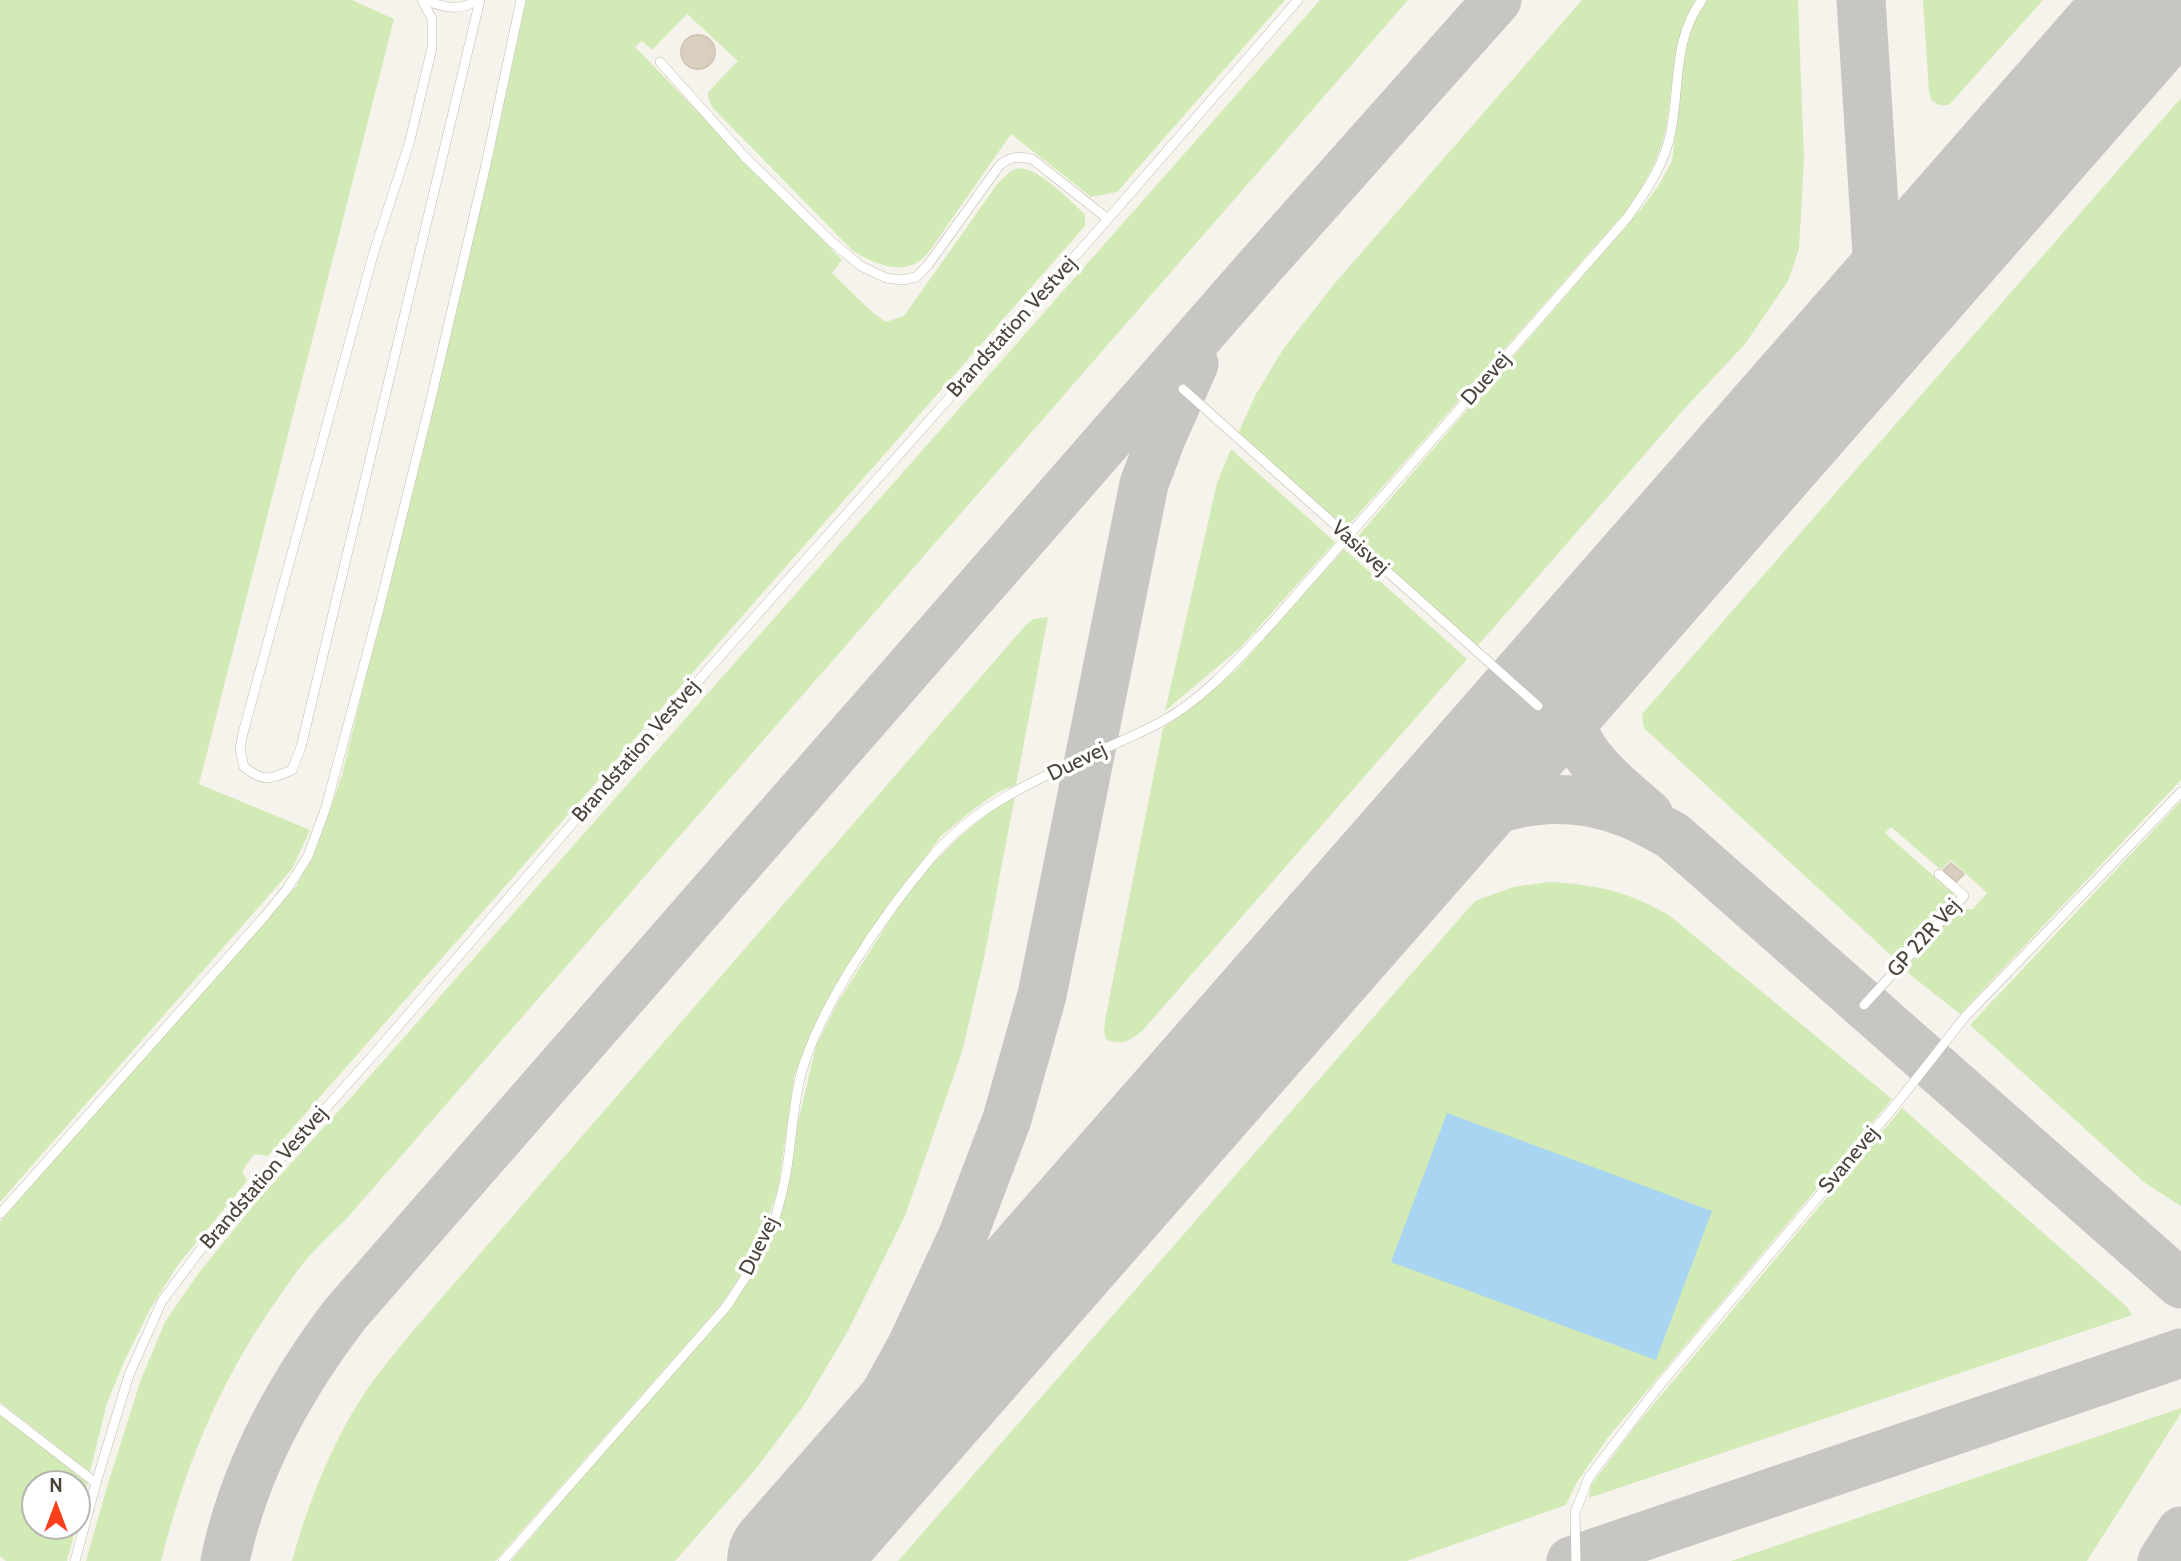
<!DOCTYPE html>
<style>
body{margin:0}
#map{position:relative;width:2181px;height:1561px;overflow:hidden;background:#f6f3ec;font-family:Cabin,sans-serif}
canvas{display:block}
.north{position:absolute;left:21px;top:1470px;width:70px;height:70px;box-sizing:border-box;background:#fff;border:2px solid #b7b4b0;border-radius:50%;rotate:0deg;font-size:19px;font-weight:700;line-height:28px;text-align:center;color:#4b4439}
.north::after{content:'';display:block;margin:auto;width:24px;height:32px;background:#fc3f1d;clip-path:polygon(50% 0,100% 100%,50% 72%,0 100%)}
</style>
<div id="map">
<canvas width="2181" height="1561"></canvas>
<div class="north">N</div>
</div>
<script>
const g = document.querySelector('canvas').getContext('2d');
g.lineJoin = 'round';
function fill(path, color) { g.fillStyle = color; g.fill(path, 'evenodd'); }
function strokePath(path, color, width, dash) { g.strokeStyle = color; g.lineWidth = width; g.lineCap = dash ? 'butt' : 'round'; g.setLineDash(dash || []); g.stroke(path); }
function label(font, color, halo, rows, align = 'center') {
  g.font = font + ' Cabin,sans-serif'; g.lineWidth = 7; g.setLineDash([]); g.textBaseline = 'middle'; g.strokeStyle = halo; g.fillStyle = color; for (const [text, x, y, turn = 0] of rows) {
    g.save(); g.translate(x, y); g.rotate((+turn || 0) * Math.PI / 180); g.textAlign = isNaN(turn) ? turn : align; if (halo) g.strokeText(text, 0, 0); g.fillText(text, 0, 0); g.restore();
  }
}
fill(new Path2D(`
 M0 0H352L394 19 199 784 310 830 292 869 0 1202Z
 M526 0H1285L1117 192 1091 197 1011 134 933 246C930 251 926 256 922 259 901 277 872 262 853 251L713 108 709 101 708 92 738 61 687 14 652 50 642 41 635 47 842 260 832 273 873 313 886 322 904 316 998 183C1003 179 1009 171 1016 169 1033 162 1071 202 1085 214V226L268 1156 254 1154 242 1171 247 1181 177 1266 150 1309 124 1362 107 1403 90 1472 0 1402V1222L280 901 296 887 318 844 342 775 493 155Z
 M1320 0H1408L348 1217C335 1230 322 1242 310 1255 296 1271 284 1290 272 1307 218 1385 184 1470 161 1561H86L107 1487 140 1382 165 1322 198 1274 257 1201 354 1094Z
 M1582 0H1695C1672 39 1674 83 1666 127 1661 156 1644 185 1627 210L1340 535 1235 440 1256 394 1284 348 1335 283Z
 M1705 0H1798L1804 160 1799 249 1788 281 1745 344 1685 408 1474 650 1352 543 1641 209 1659 185 1672 161 1685 52 1690 30Z
 M1923 0H2043L1949 105H1939L1932 101 1929 92Z
 M2181 98V780L1960 1014 1908 973 1912 961 1958 910 1973 909 1987 893 1951 860 1941 870 1891 827 1885 833 1953 893 1952 902 1902 955 1893 957 1644 728 1642 714Z
 M1231 449 1335 542 1241 647 1165 711 1217 483Z
 M1344 549 1467 659 1143 1030C1131 1040 1121 1047 1106 1039L1104 1031 1106 1015 1163 728 1208 695 1239 667Z
 M1048 617 1016 785 998 792 975 808 941 836 910 877 837 982 810 1035 794 1077 778 1189 762 1236 742 1273 721 1305 495 1561H292C308 1504 330 1447 362 1397 377 1374 395 1353 412 1332L1025 626 1033 619Z
 M1015 796 984 958 962 1052 905 1216 848 1331 804 1405 755 1470 675 1561H511L651 1397 730 1310 768 1249 779 1217 790 1173 798 1122 816 1046 838 1002 900 904 932 864 957 839 987 814Z
 M2181 801V1206L2145 1183 1970 1025Z
 M1550 882C1598 885 1628 891 1670 916L1892 1099 1609 1436 1577 1482 1566 1505 1407 1561H898L1475 901 1513 887Z
 M1902 1108 2127 1307 2132 1315 1589 1498 1591 1485 1637 1424Z
 M2181 1408V1413L2087 1561H1731Z
 M0 1414 88 1482 67 1561H6L0 1556ZM35 1484H77V1526H35Z`), '#d2eab5');
fill(new Path2D(`
 M1447 1113 1712 1211 1656 1360 1391 1262Z`), '#a9d4f2');
strokePath(new Path2D(`
 M1847 353 1868 307 1874 287 1877 254 1861 0
 M1581 656C1577 664 1572 673 1570 682 1556 742 1610 780 1649 815
 M1405 857C1471 808 1550 781 1630 814 1645 820 1659 828 1673 836L2181 1284
 M225 1561C244 1470 290 1386 346 1313L1255 272 1497 0
 M778 1561 868 1425 912 1345 963 1235 1007 1119 1042 995 1144 484 1162 436 1194 364
 M1571 1561 2181 1353
 M2162 1561 2181 1531`), '#c8c6c3', 49);
strokePath(new Path2D(`
 M789 1561 2156 0`), '#c8c6c3', 124);
const building = new Path2D(`
 M681 52a17 17 0 1 1 34 0a17 17 0 1 1-34 0Z
 M1951 863 1964 874 1956 882 1943 871Z`);
fill(building, '#d8cfc1');
strokePath(building, '#d3c7b4', 2);
const lane = new Path2D(`
 M422 0 432 19V48L409 144 373 255 243 733 240 749 244 767C264 782 268 780 292 770L301 747 480 0
 M424 0C441 6 461 13 476 0
 M660 62 745 157 832 242 861 266 886 278 902 280 916 277 928 265 999 166C1010 156 1018 156 1032 159L1108 219
 M1183 389 1538 706
 M1864 1005 1964 896 1939 874
 M0 1214 264 917 287 889 308 856 326 807 379 609 431 399 485 169 521 0
 M0 1409 96 1483
 M75 1561 96 1483 129 1375 162 1301 207 1241 376 1052 597 795 1108 219 1298 0
 M503 1561 726 1307C739 1287 754 1266 765 1244 774 1224 781 1200 785 1179 792 1144 792 1108 801 1074 820 1005 884 914 931 858 988 789 1084 762 1161 722 1204 699 1238 659 1271 624L1627 218C1646 191 1665 164 1671 131 1680 86 1673 39 1702 0
 M1576 1561 1575 1513 1589 1477 1659 1386 1898 1102 1964 1018 2181 792`);
strokePath(lane, '#c2bbae', 10);
strokePath(lane, '#fff', 9);
label('21px', '#4b4439', '#fff', [
 ["Brandstation Vestvej",1012,327,-48],
 ["Duevej",1486,379,-49],
 ["Vasisvej",1360,548,42],
 ["Brandstation Vestvej",636,751,-49],
 ["Duevej",1077,762,-26],
 ["GP 22R Vej",1924,938,-48],
 ["Svanevej",1849,1160,-50],
 ["Brandstation Vestvej",264,1178,-49],
 ["Duevej",759,1246,-64]
]);
</script>
